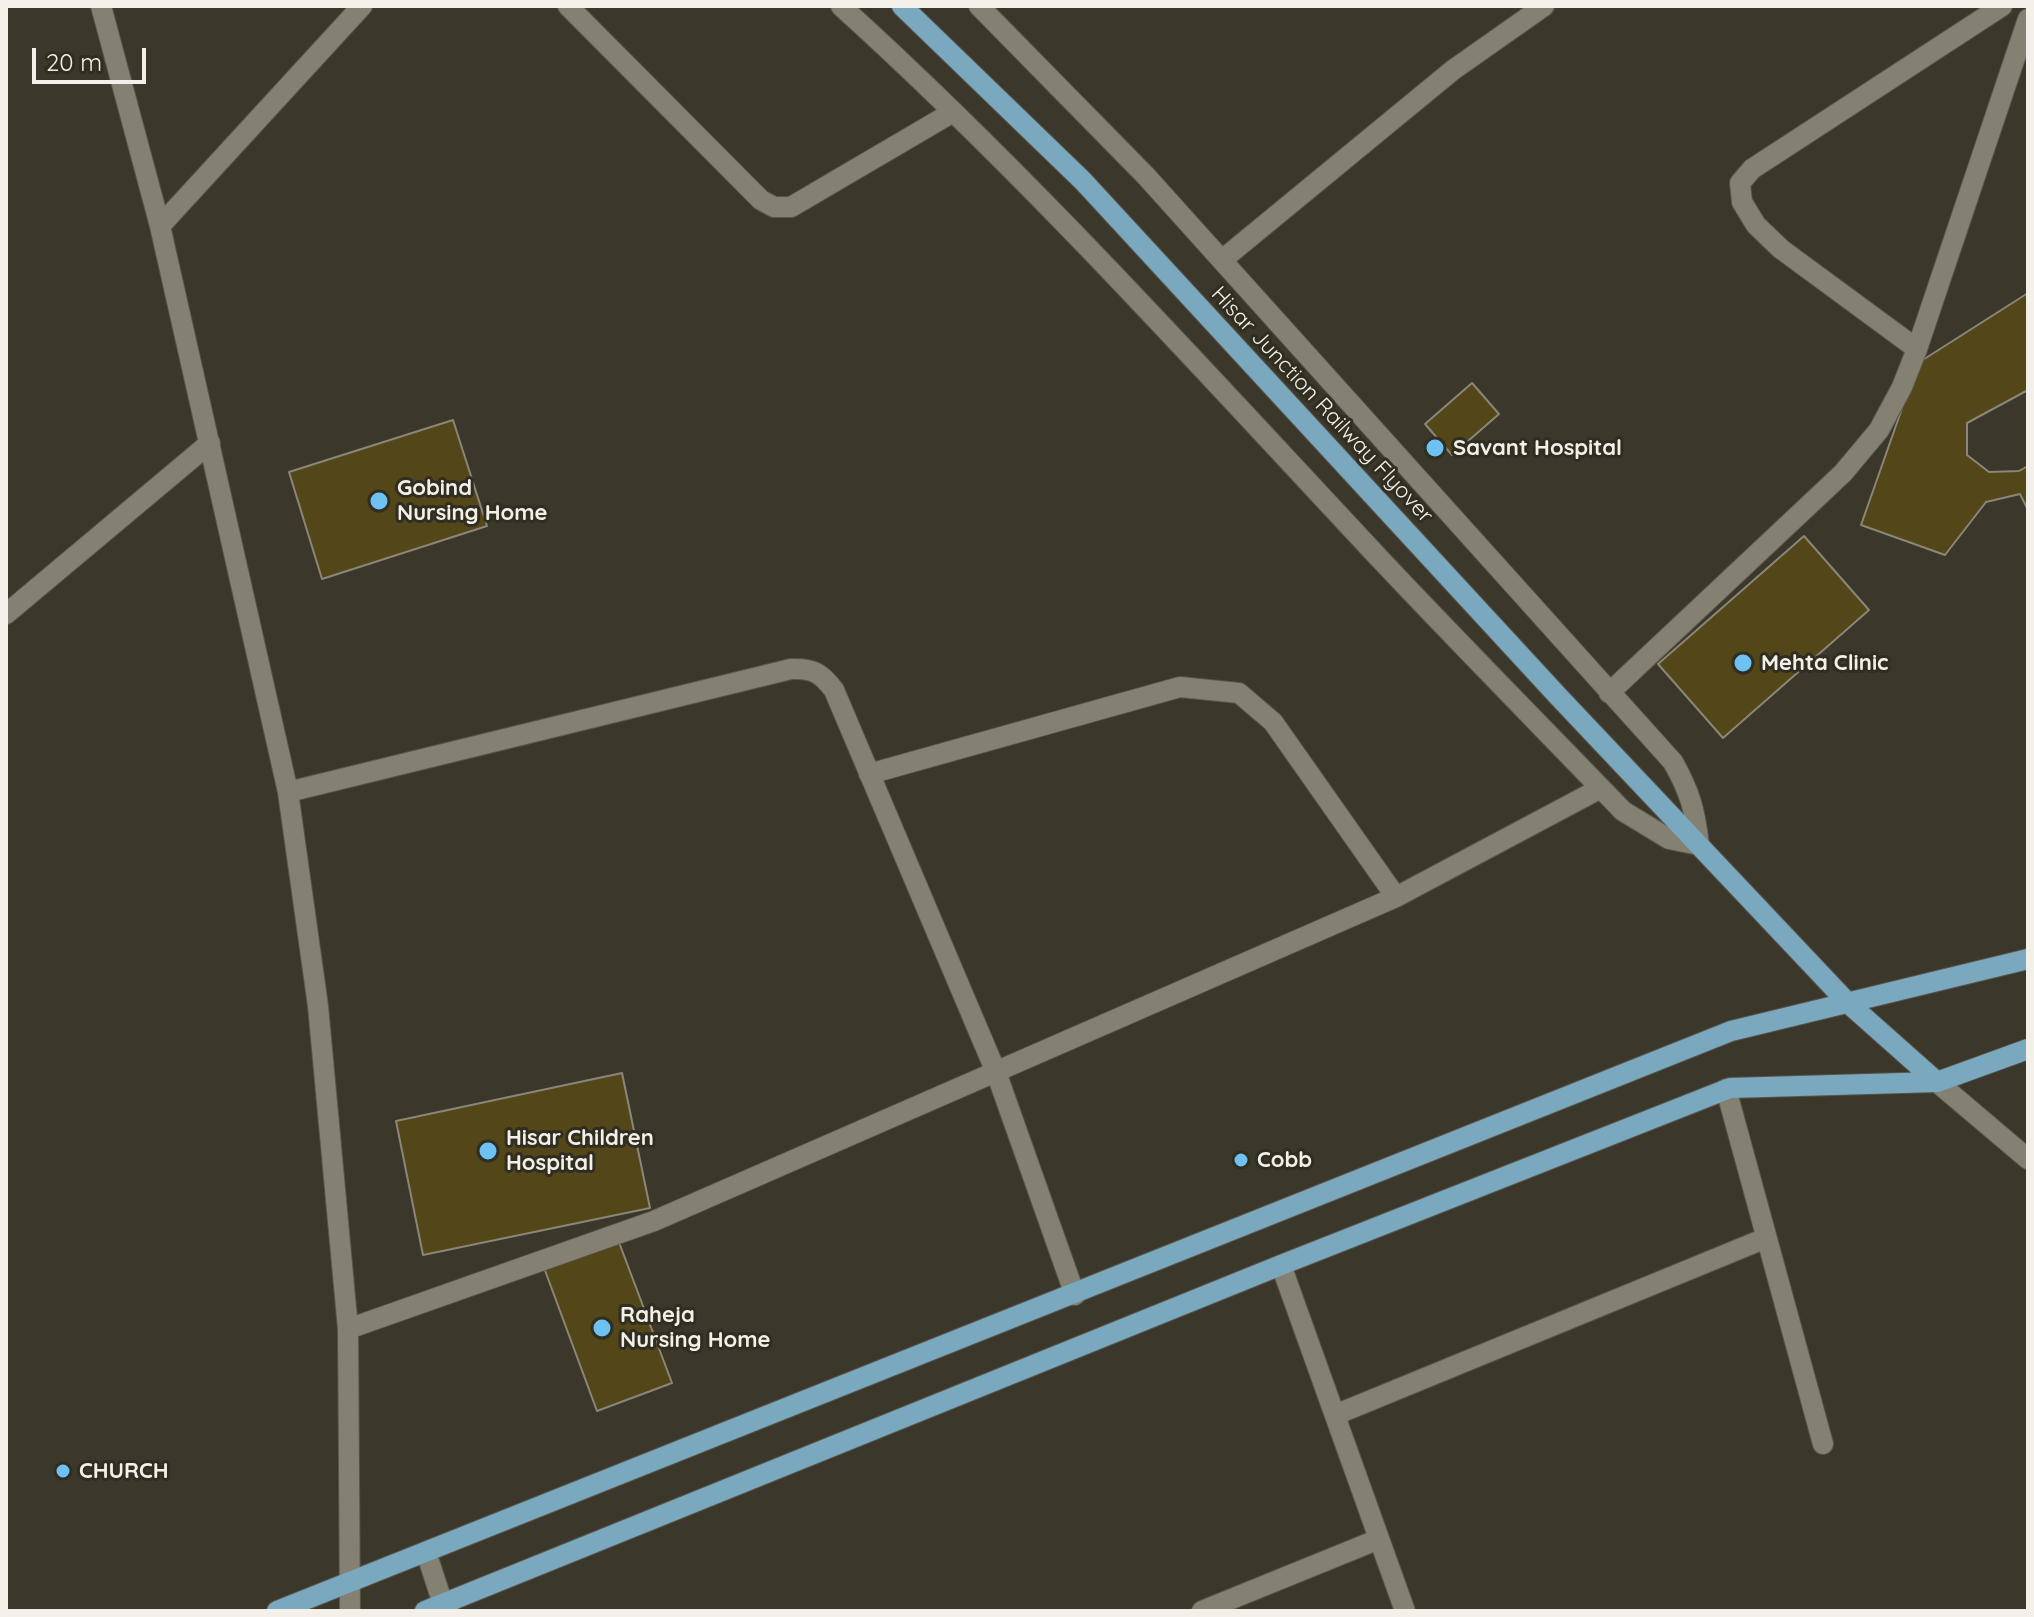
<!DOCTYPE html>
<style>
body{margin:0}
#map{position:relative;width:2034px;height:1617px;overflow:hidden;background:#3b372b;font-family:Quicksand,sans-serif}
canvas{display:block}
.frame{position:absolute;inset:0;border:8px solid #f3f0e9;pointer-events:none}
.scale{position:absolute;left:32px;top:48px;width:114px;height:36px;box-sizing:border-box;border:4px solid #f3f0e9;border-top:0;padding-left:10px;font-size:24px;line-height:28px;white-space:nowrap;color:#f3f0e9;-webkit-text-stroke:6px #302d21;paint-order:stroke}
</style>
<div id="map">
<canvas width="2034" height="1617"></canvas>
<div class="frame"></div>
<div class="scale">20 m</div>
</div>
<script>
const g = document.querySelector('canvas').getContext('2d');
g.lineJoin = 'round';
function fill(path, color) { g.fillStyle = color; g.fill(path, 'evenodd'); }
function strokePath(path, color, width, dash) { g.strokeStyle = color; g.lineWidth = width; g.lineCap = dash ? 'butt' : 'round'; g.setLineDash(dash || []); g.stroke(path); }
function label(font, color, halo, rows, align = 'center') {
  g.font = font + ' Quicksand,sans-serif'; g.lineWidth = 6; g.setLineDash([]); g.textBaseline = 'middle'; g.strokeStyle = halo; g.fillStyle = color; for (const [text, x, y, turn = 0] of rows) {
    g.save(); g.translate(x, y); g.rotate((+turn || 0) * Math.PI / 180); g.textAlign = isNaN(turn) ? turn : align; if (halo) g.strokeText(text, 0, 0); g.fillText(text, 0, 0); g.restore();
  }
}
const building = new Path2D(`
 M2028 293V390L1967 423V455L1989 472 2019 471 2028 466V510L2020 494 1986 502 1945 555 1861 525 1918 363Z
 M1472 383 1499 414 1452 455 1425 424Z
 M453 420 487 526 322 579 289 472Z
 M1804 536 1869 610 1723 738 1658 664Z
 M622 1073 650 1208 423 1255 396 1121Z
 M617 1237 672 1383 597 1411 543 1265Z`);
fill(building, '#534619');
strokePath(building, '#8a8678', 2);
const minor = new Path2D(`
 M101 6 160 226 288 792 318 1006 348 1329 350 1611
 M568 6 761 200 774 207H791L953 112
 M841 6C1032 179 1204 371 1380 559 1460 644 1542 727 1623 811L1669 839 1699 845C1695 810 1690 792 1673 762L1146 176 979 6
 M160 226 362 6
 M1222 260 1453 70 1544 6
 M1917 349 1781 249 1756 225 1742 202 1740 183 1752 169 2002 6
 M6 614 210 443
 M1609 693 1843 473 1879 430 1902 387 1917 349 2028 19
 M869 774 1180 687 1239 693 1273 722 1396 897
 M288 792 791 669C813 668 821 673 834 690L996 1072 1075 1295
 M1937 1082 2028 1159
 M1726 1089 1823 1444
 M1281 1265 1405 1611
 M348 1329 654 1221 1396 897 1601 788
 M1335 1415 1766 1238
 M426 1552 443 1604 449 1611
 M1202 1611 1379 1539`);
const major = new Path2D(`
 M902 6 1083 181 1557 695 1848 1003 1937 1082
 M277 1611 1731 1031 2028 959
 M425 1611 1281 1265 1730 1088 1937 1082 2028 1049`);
strokePath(minor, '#58554b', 22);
strokePath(major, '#58554b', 22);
strokePath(minor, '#848072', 20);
strokePath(major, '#79a8bf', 20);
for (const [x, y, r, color] of [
 [1435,448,10,"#6ec2f3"],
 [379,501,10,"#6ec2f3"],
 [1743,663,10,"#6ec2f3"],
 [488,1151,10,"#6ec2f3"],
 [1241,1160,8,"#6ec2f3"],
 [602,1328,10,"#6ec2f3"],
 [63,1471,8,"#6ec2f3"]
]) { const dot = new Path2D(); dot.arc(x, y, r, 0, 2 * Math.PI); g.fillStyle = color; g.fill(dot); strokePath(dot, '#302d21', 3); }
label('22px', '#f3f0e9', '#302d21', [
 ["Hisar Junction Railway Flyover",1322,405,47]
]);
label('bold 22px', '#f3f0e9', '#302d21', [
 ["Savant Hospital",1453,448],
 ["Gobind",397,488],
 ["Nursing Home",397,513],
 ["Mehta Clinic",1761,663],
 ["Hisar Children",506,1138],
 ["Hospital",506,1163],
 ["Cobb",1257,1160],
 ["Raheja",620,1315],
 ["Nursing Home",620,1340],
 ["CHURCH",79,1471]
], 'left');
</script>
